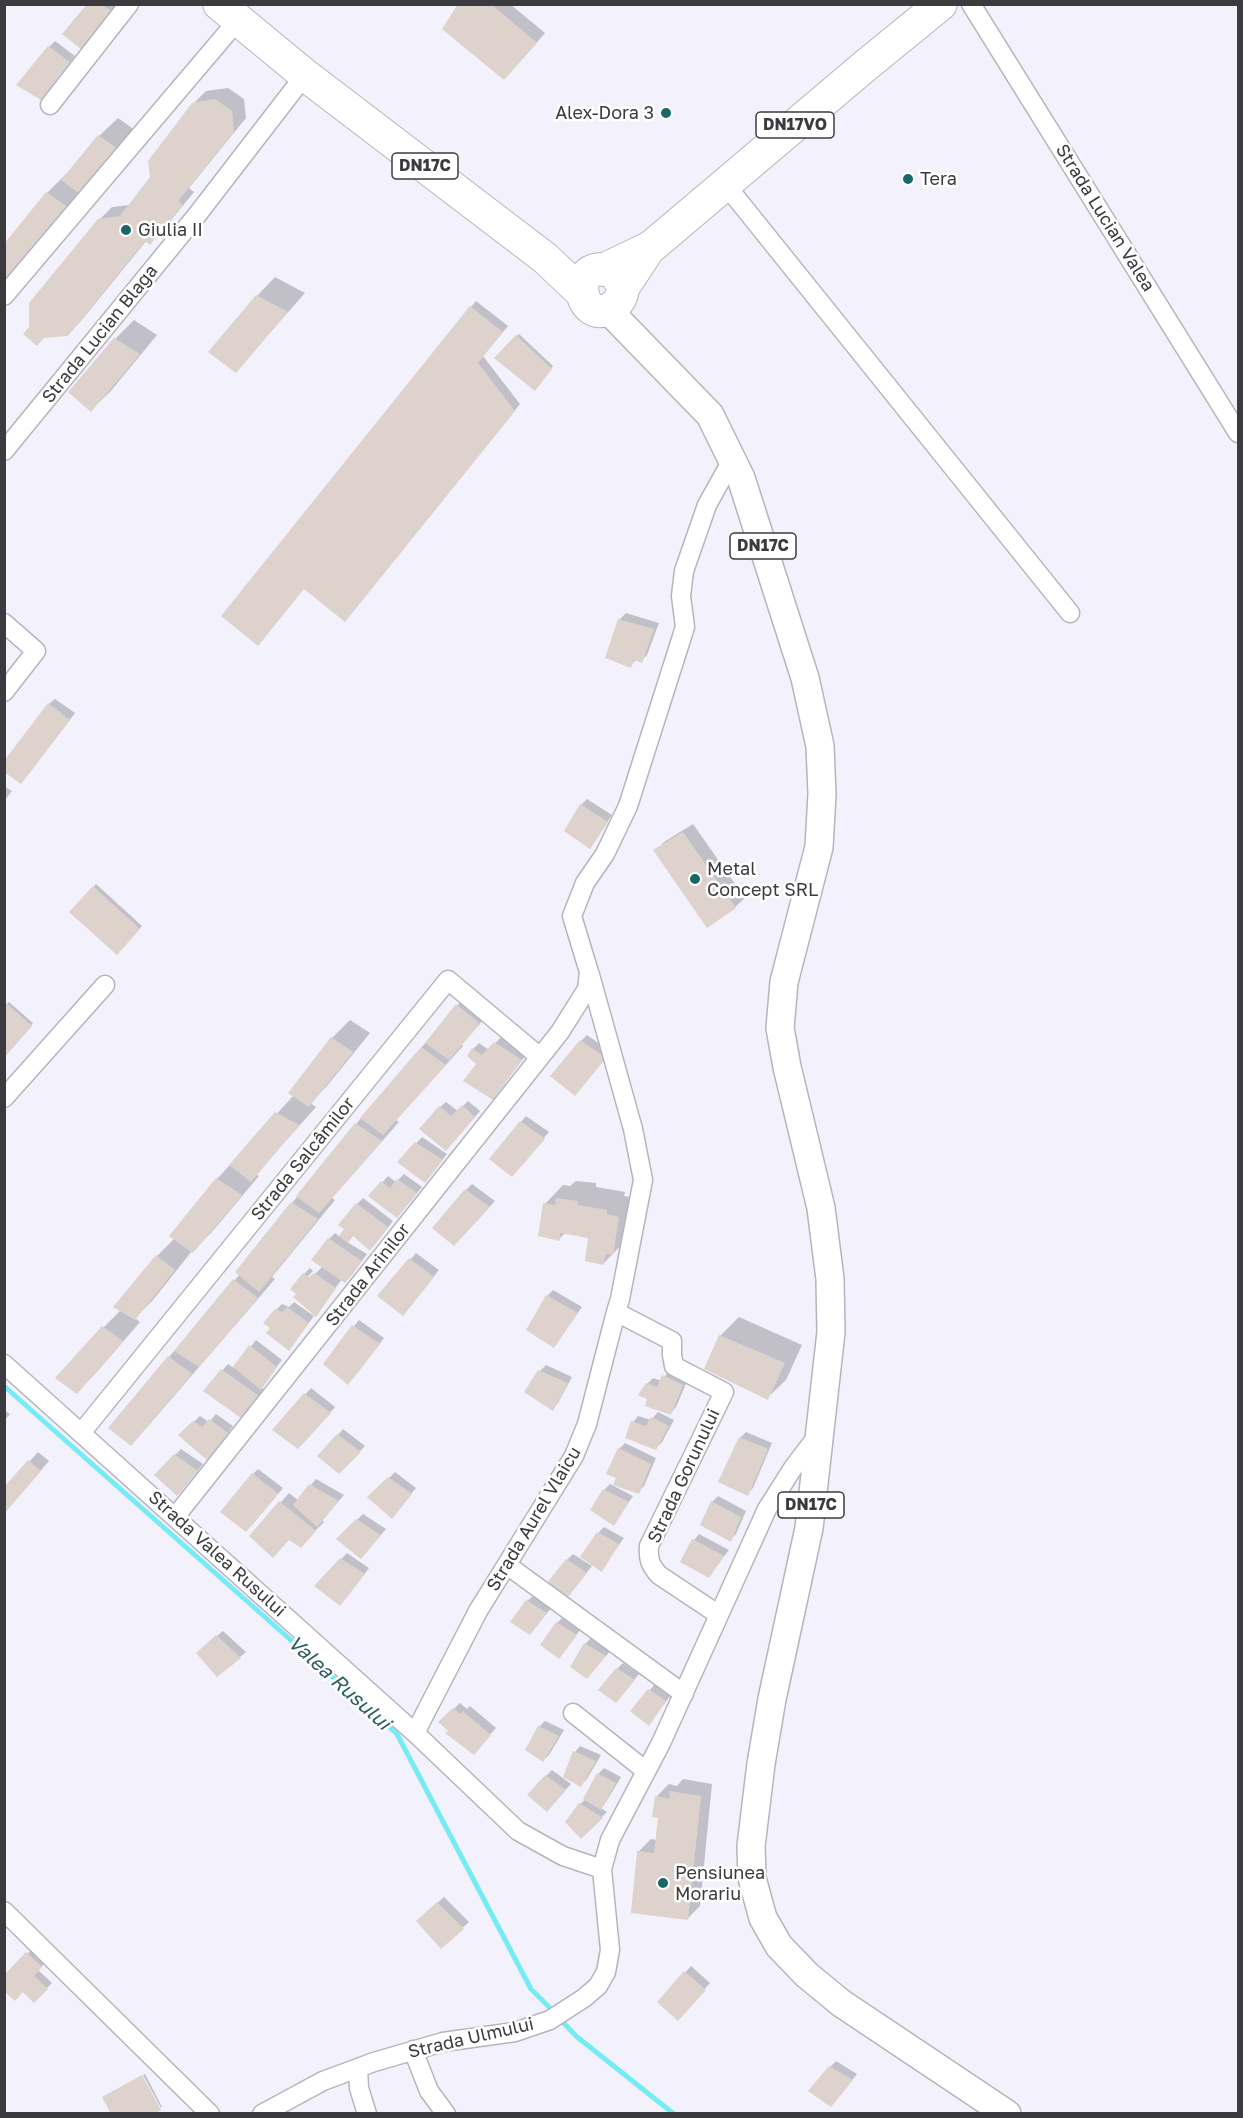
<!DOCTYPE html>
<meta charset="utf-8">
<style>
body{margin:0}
#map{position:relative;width:1243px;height:2118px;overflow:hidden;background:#f2f1fc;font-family:"Golos Text",sans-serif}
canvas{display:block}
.frame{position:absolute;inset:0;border:6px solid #3b3b3f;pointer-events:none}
</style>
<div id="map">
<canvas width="1243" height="2118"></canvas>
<div class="frame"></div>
</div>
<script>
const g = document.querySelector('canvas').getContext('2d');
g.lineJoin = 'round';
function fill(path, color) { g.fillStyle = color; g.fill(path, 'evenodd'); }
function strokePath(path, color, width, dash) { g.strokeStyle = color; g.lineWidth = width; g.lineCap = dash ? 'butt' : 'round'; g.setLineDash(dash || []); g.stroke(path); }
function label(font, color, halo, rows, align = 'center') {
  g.font = font + ' "Golos Text",sans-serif'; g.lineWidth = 5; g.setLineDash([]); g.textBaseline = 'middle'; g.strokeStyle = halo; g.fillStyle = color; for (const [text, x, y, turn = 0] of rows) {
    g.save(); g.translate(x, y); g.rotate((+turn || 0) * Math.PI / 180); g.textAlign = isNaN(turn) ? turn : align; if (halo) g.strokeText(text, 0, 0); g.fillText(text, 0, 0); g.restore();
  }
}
fill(new Path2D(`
 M88 4 117 5 86 41Z
 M460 4H510L545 33 513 69Z
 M55 41 75 56 46 92 49 47Z
 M228 88 244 99 246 118 189 188 194 192 163 230 150 243 147 240 80 322 67 334 99 220 112 207 130 205 151 178 193 104 206 91Z
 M118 118 139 133 15 278 4 247 47 193 66 174 67 176 99 136Z
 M275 277 305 293 236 371 257 296Z
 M476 301 508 326 483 356 520 404 351 614 471 307Z
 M134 320 157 335 110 392 91 410 70 392 115 339Z
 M519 334 553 366 537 387 497 358Z
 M626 613 659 623 647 655 641 661 636 660 630 666 607 657 620 619Z
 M55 699 75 713 27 776 49 704Z
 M4 786 12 791 4 801Z
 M587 799 612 815 590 847 581 805Z
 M693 824 745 898 735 907 707 926 655 851 664 842Z
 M96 884 142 926 117 953 71 912Z
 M463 999 485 1018 461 1044 463 1046 396 1120 399 1122 332 1198 335 1200 272 1277 275 1279 149 1425 131 1444 169 1357 240 1274 292 1203 356 1124Z
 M9 1002 33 1023 4 1056 7 1004Z
 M350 1020 370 1033 327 1086 310 1103 316 1107 256 1174 259 1176 211 1233 192 1251 153 1300 135 1318 140 1322 95 1374 77 1392 104 1327 121 1310 157 1256 175 1238 217 1179 294 1095 332 1038Z
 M587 1035 611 1052 580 1088 581 1041Z
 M501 1037 527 1054 493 1098 473 1049 479 1043 489 1050Z
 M468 1101 480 1111 452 1143 440 1107 446 1102 458 1111Z
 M526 1116 549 1132 517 1169 521 1122Z
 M422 1137 447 1154 431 1175 399 1162Z
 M404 1174 422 1187 403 1210 370 1196 388 1176 396 1182Z
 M576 1181 596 1183V1187L625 1192 624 1196 637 1198 631 1235 603 1264 590 1237 566 1232 559 1239 545 1204 563 1185 570 1186Z
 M472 1184 495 1201 454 1244 466 1190Z
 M363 1198 393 1221 376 1243 354 1235 347 1242 367 1254 351 1276 345 1282 342 1279 316 1315 304 1274 310 1268 313 1271 307 1277 310 1279 324 1265 329 1239 335 1233 340 1237 347 1229 357 1204Z
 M416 1253 439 1270 409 1308 380 1296Z
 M553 1290 582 1307 554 1346 547 1296Z
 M294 1302 314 1316 289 1349 276 1310 282 1304 289 1307Z
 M739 1317 802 1345 786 1380 767 1398 706 1368 720 1336Z
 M359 1320 384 1338 354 1377V1326Z
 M256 1340 282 1360 261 1387 264 1389 247 1411 205 1391 228 1364 234 1368Z
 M546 1365 572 1377 558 1403 553 1409 540 1371Z
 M669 1370 688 1379 676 1407 671 1413 649 1398 647 1384 653 1378 662 1381Z
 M311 1388 335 1407 304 1442 274 1429Z
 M4 1410 10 1414 4 1421Z
 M658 1412 674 1420 662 1442 656 1448 633 1422 638 1416 651 1420Z
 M216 1414 233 1426 213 1453 180 1435 200 1416 209 1422Z
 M343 1429 365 1446 339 1472 338 1435Z
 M746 1432 772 1443 753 1488 747 1494 740 1438Z
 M625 1443 656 1458 644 1486 638 1492 618 1477 619 1449Z
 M181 1449 203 1464 183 1488 156 1475Z
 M38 1452 49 1461 11 1505 4 1490Z
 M258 1469 283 1488 252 1525 253 1474Z
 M395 1472 416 1488 397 1511 370 1497Z
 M316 1479 344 1495 322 1520 324 1522 300 1546 290 1538 251 1536 289 1493 298 1500Z
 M610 1484 633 1496 614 1524 604 1490Z
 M718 1496 746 1511 736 1534 730 1540 712 1502Z
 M363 1514 386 1529 367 1551 338 1538Z
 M604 1527 624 1538 601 1570 598 1533Z
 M699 1534 729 1550 709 1576 694 1540Z
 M347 1553 369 1568 345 1598 316 1586Z
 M573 1554 592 1566 573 1590 567 1560Z
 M533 1596 552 1607 530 1634 527 1601Z
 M563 1617 581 1629 559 1657 557 1623Z
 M223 1631 246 1652 240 1657 204 1647Z
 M591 1638 611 1650 593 1671 585 1644Z
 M623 1663 639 1674 622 1695 617 1669Z
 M655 1684 671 1695 649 1724 632 1711Z
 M460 1703 467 1709 470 1706 496 1728 479 1747 450 1730 440 1722Z
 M545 1721 564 1730 549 1755 543 1760 539 1727Z
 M580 1746 601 1755 587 1779 581 1785 575 1752Z
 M604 1768 621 1777 606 1802 601 1808 607 1812 581 1837 580 1804 586 1799 598 1774Z
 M552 1770 571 1784 552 1804 546 1776Z
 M683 1779 712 1784 700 1906 688 1918 638 1852 651 1839 657 1840 660 1816 657 1796 669 1784 677 1786Z
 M444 1897 469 1922 441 1947 424 1915Z
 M33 1948 47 1961 38 1970 52 1983 34 2001 4 1977Z
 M691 1966 710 1983 683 2013 659 2002Z
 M836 2061 857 2074 837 2099 830 2067Z
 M145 2074 162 2107 161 2108 143 2075Z`), '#0003');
strokePath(new Path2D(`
 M4 1386 397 1734 531 1989 554 2012
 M560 2019 576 2036 674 2114`), '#75ebf4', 5);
fill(new Path2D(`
 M87 4H101L113 12 81 49 62 34Z
 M458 4H491L537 43 504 80 442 29Z
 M48 46 70 62 41 100 16 85Z
 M215 99 232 111 234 132 178 201 183 205 150 245 145 241 68 336 44 338 37 346 23 334 29 327V303L98 219 120 216 150 177 148 161 192 103Z
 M98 135 122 152 83 196 61 180Z
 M46 192 69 208 4 289V244Z
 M256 295 288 312 236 373 208 352Z
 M470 306 503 332 478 363 515 411 345 622 304 589 258 646 221 616Z
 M516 335 552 369 535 391 494 358Z
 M114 338 140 354 91 412 68 392Z
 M618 619 654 629 642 663 634 660 631 668 605 658Z
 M48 703 70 720 21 784 4 772V761Z
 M580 804 608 822 590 849 564 831Z
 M683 832 736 908 707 928 653 850Z
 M93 886 140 929 117 955 69 912Z
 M6 1003 32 1026 4 1058V1005Z
 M456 1004 480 1024 449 1060 425 1043Z
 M331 1037 353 1052 309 1107 288 1093Z
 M580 1040 606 1058 575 1096 550 1076Z
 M494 1042 522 1060 493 1100 463 1081 476 1064 467 1056 472 1048 482 1055Z
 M421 1047 446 1065 383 1135 360 1118Z
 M462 1105 475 1117 446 1151 419 1129 439 1106 451 1116Z
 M275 1112 299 1125 251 1182 229 1165Z
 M520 1121 545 1139 512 1177 489 1159Z
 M355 1123 382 1141 319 1213 296 1196Z
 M415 1142 443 1160 425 1183 397 1162Z
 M216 1178 242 1195 193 1253 169 1236Z
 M397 1179 417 1193 397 1218 368 1196 381 1181 390 1188Z
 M465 1189 490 1207 454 1246 432 1228Z
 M556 1198 578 1201V1205L607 1210V1214L619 1217 613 1255 606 1254 603 1265 585 1261 588 1238 560 1233V1241L538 1236 543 1203 555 1205Z
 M291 1202 318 1219 259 1292 235 1272Z
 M356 1203 388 1227 370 1251 353 1236 348 1243 339 1236 344 1229 338 1225Z
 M328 1238 362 1261 345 1283 311 1260Z
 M156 1255 175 1270 135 1320 113 1307Z
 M409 1258 434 1277 403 1316 377 1296Z
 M303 1273 309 1277 314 1273 336 1288 316 1317 293 1297 296 1294 290 1289Z
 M233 1279 258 1298 199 1367 174 1351Z
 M546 1295 578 1313 554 1348 526 1330Z
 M287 1307 309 1323 289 1351 266 1333 270 1328 263 1323 275 1309 282 1312Z
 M352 1325 380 1344 348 1385 323 1364Z
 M102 1326 123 1341 77 1394 55 1378Z
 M719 1335 785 1363 768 1400 704 1369Z
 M249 1345 277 1367 261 1390 233 1367Z
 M168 1356 192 1374 131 1446 108 1428Z
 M221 1369 259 1396 241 1418 203 1391Z
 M538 1370 568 1383 553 1411 524 1392Z
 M662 1375 683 1385 671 1415 645 1406 647 1399 638 1395 646 1383 657 1387Z
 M304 1393 331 1413 298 1449 272 1430Z
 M651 1417 669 1426 656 1450 625 1438 631 1421 646 1426Z
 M209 1419 228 1433 208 1461 178 1435 193 1421 202 1427Z
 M337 1434 361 1452 339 1474 317 1456Z
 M739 1437 768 1449 748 1496 718 1482Z
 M618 1448 651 1464 639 1494 613 1485 616 1478 606 1474Z
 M174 1454 198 1471 177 1496 154 1475Z
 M28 1460 41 1471 4 1514V1487Z
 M252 1473 278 1494 246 1532 220 1512Z
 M388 1477 412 1494 392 1519 367 1497Z
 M309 1484 339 1501 317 1527 293 1505Z
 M603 1489 629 1502 614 1526 590 1510Z
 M279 1501 316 1531 301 1548 289 1540 273 1558 249 1536Z
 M711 1501 741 1517 731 1542 700 1525Z
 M356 1519 381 1535 361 1559 336 1539Z
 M597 1532 619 1544 602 1572 580 1557Z
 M692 1539 724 1556 709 1578 680 1562Z
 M340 1558 365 1574 340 1606 314 1586Z
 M566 1559 587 1573 568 1597 547 1583Z
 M526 1600 547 1613 530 1635 510 1622Z
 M556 1622 577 1635 559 1659 540 1645Z
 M216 1635 241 1658 217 1677 196 1653Z
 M584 1643 606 1656 587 1679 570 1667Z
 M616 1668 635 1680 616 1703 598 1690Z
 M648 1689 666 1701 649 1726 630 1711Z
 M453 1708 460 1714 463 1711 491 1735 474 1755 445 1733 448 1731 438 1722Z
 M538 1726 559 1736 543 1762 525 1750Z
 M573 1751 596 1761 581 1787 563 1777Z
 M597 1773 616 1783 601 1810 583 1799Z
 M545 1775 566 1790 547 1812 527 1795Z
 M669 1791 701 1796 688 1920 631 1913 637 1851 654 1853 658 1818 652 1817 655 1796 670 1799Z
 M579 1803 603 1818 581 1839 565 1822Z
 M437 1902 464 1929 441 1949 416 1921Z
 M26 1952 42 1967 34 1976 48 1989 34 2003 23 1992 15 2001 4 1991V1975Z
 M684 1971 706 1990 678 2021 657 2002Z
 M829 2066 853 2080 831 2107 808 2091Z
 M142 2075 161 2110 155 2114H111L102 2097Z`), '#ddd2cc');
const street = new Path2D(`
 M971 4 1238 433
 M50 105 129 4
 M725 184 1070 613
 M4 296 238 20
 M4 451 197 215 305 75
 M4 623 36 651 4 692
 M590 975 633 1129 643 1180 620 1299 616 1312
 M4 1098 105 985
 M4 1364 415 1733 518 1831 563 1856 602 1869
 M81 1433 448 980 540 1057
 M175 1517 560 1032 587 989 589 972 572 916 585 883 605 854 628 806 685 627 681 596 684 571 707 505 732 460
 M507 1565 684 1694
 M573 1713 646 1771
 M415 1733 478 1611 574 1456 587 1424 616 1312 672 1341V1355L674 1366 724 1392 649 1546C648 1559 650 1565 659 1575L719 1615
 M4 1911 210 2114
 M413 2050 429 2091 446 2114
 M358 2068 359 2088 367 2114
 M262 2114 323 2081 374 2062 443 2042 515 2032 550 2020 584 1998 598 1986 606 1972 610 1950 602 1869 610 1840 661 1743 767 1509 793 1468 818 1435`);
const primary = new Path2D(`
 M608 310 710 415 741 478 805 678 820 746 822 794 819 847 784 982 780 1028 787 1067 821 1208 830 1279 831 1332 809 1528 772 1699 761 1764 751 1846 752 1878 763 1918 779 1946 807 1975 841 2003 1007 2114`);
const highway = new Path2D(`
 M219 4 305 75 545 258 581 292
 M605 269 651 247 865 66 941 4
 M623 288 621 282 613 272C567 255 578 327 611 308 619 303 622 297 623 288L650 247`);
strokePath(street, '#b5b4bf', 21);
strokePath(primary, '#b5b4bf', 30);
strokePath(highway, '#b5b4bf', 34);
strokePath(street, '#fff', 18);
strokePath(primary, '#fff', 27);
strokePath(highway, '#fff', 32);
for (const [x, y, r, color] of [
 [666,113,6,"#1a6765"],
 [908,179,6,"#1a6765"],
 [126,230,6,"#1a6765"],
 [695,879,6,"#1a6765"],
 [663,1883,6,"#1a6765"]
]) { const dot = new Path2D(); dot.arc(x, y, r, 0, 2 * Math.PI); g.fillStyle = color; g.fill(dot); strokePath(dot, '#fff', 2); }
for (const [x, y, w] of [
 [795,125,78],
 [425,166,66],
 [763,546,66],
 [811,1505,66]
]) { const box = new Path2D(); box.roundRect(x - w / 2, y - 13, w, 26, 4.5); g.fillStyle = '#fff'; g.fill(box); strokePath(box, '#3b3b3f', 1.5); }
label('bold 16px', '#3b3b3f', null, [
 ["DN17VO",795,125],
 ["DN17C",425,166],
 ["DN17C",763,546],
 ["DN17C",811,1505]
]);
label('18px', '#3b3b3f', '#fff', [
 ["Alex-Dora 3",654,113,"right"],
 ["Tera",920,179],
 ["Giulia II",138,230],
 ["Metal",707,869],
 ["Concept SRL",707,890],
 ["Pensiunea",675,1873],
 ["Morariu",675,1894]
], 'left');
label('18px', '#3b3b3f', '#fff', [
 ["Strada Lucian Valea",1105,218,58],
 ["Strada Lucian Blaga",100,334,-51],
 ["Strada Salcâmilor",303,1159,-51],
 ["Strada Arinilor",368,1275,-52],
 ["Strada Gorunului",684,1476,-65],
 ["Strada Aurel Vlaicu",534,1519,-59],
 ["Strada Valea Rusului",217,1554,42],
 ["Strada Ulmului",471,2038,-13]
]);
label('italic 20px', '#2c5f62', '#fff', [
 ["Valea Rusului",339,1683,42]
]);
</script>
